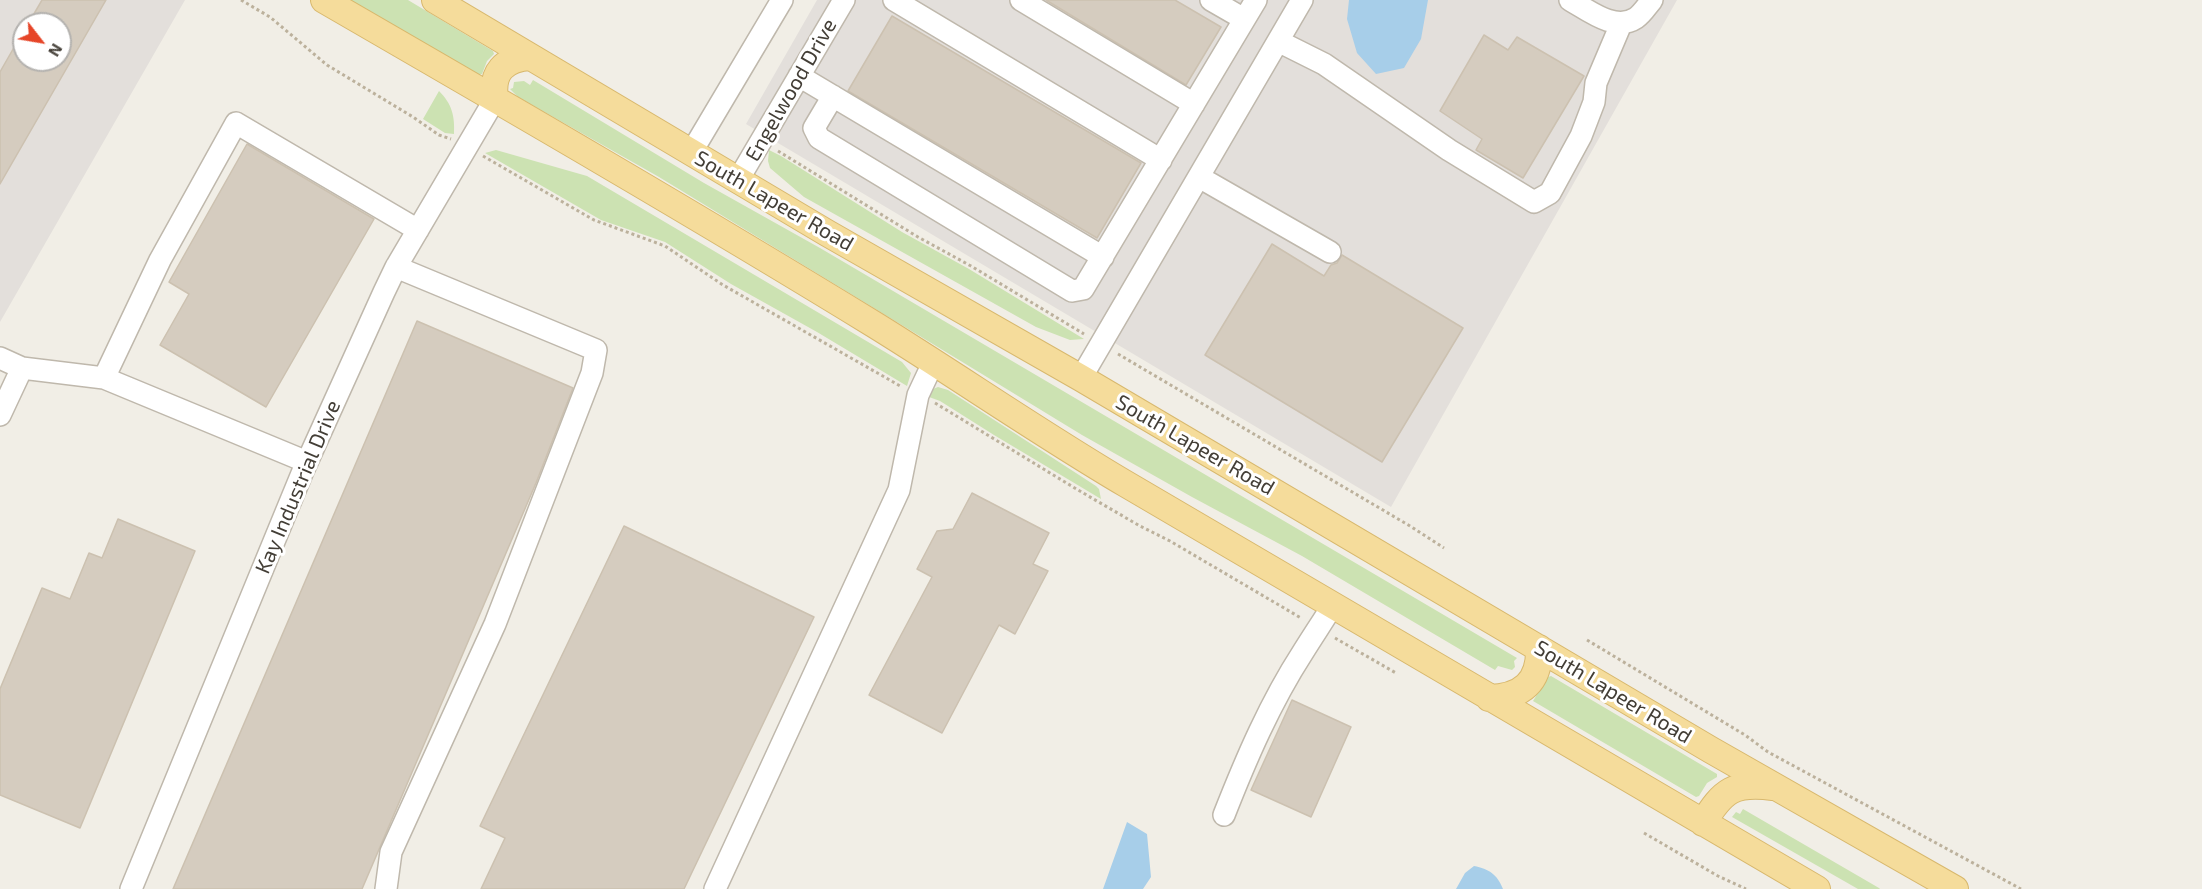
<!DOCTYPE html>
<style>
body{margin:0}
#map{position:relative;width:2202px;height:889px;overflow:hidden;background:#f1eee6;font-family:"Exo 2",sans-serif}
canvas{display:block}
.north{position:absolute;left:12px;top:12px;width:60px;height:60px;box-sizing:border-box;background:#fff;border:2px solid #b4b2af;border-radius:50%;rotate:121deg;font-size:16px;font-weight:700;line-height:24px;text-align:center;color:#433e36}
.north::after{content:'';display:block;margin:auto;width:21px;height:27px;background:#e64528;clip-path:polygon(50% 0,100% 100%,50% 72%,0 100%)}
</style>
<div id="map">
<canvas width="2202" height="889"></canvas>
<div class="north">N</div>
</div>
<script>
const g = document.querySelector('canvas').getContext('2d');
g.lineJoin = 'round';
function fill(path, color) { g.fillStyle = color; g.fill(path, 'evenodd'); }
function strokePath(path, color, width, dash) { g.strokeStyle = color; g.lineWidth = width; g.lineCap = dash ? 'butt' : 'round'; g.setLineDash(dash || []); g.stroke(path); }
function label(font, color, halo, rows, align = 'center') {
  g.font = font + ' "Exo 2",sans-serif'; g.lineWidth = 6; g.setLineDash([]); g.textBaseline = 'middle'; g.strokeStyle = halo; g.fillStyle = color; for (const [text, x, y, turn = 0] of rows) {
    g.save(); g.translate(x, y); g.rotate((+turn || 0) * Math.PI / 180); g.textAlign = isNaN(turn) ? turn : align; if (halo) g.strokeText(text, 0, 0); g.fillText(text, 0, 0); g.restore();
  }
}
fill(new Path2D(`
 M0 0H185L0 322ZM24 24H60V60H24Z
 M817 0H1677L1391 507 746 124Z`), '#e3dfdb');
fill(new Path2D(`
 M350 0H408L493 51 494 54 487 61 482 74 479 75Z
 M533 80 704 183 820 248 1517 658 1514 661 1515 667 1512 670 1498 666 1495 670 1302 556 1192 497 1082 435 659 177 518 97 510 89 513 88 514 82 524 81 530 85Z
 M439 91C452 104 455 116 454 134L445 133 423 119Z
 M496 150 587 176 902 362 911 373 907 386 817 332 731 284 665 242 601 220 485 153Z
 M769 150 781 156 902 232 969 269 1084 339 1070 340 1036 327 804 197 770 168 768 161Z
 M938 387 948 390 1096 486 1099 489 1101 499 994 435 940 401 929 397 933 389Z
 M1551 676 1717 774V777L1707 783 1699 796 1696 797 1533 701 1548 677Z
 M1743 809 1879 888 1880 889H1858L1732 817 1736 812 1740 814Z`), '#cce2b2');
fill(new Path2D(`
 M1349 0H1428L1421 39 1404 68 1376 74 1357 53 1347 19Z
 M1127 822 1147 834 1151 877 1143 889H1103Z
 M1474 866C1489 869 1497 874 1503 889H1456L1465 873Z`), '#a7cee9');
const building = new Path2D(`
 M42 0H106L0 184V72L24 30V60H60V24H28Z
 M1046 0H1175L1221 27 1186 85Z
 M892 16 1141 163 1097 238 848 91Z
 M1484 35 1508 50 1517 37 1584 76 1523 178 1476 150 1482 139 1440 111Z
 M247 144 374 219 266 407 160 345 189 294 169 282Z
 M1272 244 1324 276 1331 265 1337 263 1342 255 1463 328 1382 462 1205 355Z
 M417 321 573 388 536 483 362 889H173Z
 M972 493 1049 533 1033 564 1048 571 1015 634 999 625 942 733 869 695 932 577 917 569 937 531 953 529Z
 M118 519 195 551 80 828 0 795V689L42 588 70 599 89 553 102 558Z
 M624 526 814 617 684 889H481L505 838 480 826Z
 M1292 700 1351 727 1311 817 1251 790Z`);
fill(building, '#d5ccbf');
strokePath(building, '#ccc1b0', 1.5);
const minor = new Path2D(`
 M894 0 1161 160
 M1021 0 1194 104
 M1211 0 1244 19
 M1570 0C1588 10 1615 32 1636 18 1642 14 1647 6 1652 0
 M1278 41 1324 64 1449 150 1534 202 1550 193 1581 136 1594 102 1596 83 1621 24
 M799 76 1103 257
 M833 96 814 128 819 138 1072 291 1083 289 1256 0
 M691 153 782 0
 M1199 177 1330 252
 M738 180 844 0
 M0 358 22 368 0 415
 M22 368 104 378
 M1081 378 1302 0
 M307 462 104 378 160 260 236 123 418 230
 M1224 815C1246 759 1270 703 1303 652 1313 636 1323 621 1333 605
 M131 889 303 471 384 292 396 267 495 99
 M386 889 391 852 495 624 592 373 596 350 396 267
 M715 889 899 490 918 395 933 363`);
const major = new Path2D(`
 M324 0C509 107 694 214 875 325 959 377 1041 434 1126 484L1817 889
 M435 0 827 233 1081 378 1711 750 1955 889
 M495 99C491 72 504 59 530 57
 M1489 698C1522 697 1540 682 1539 648
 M1703 823C1723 790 1734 782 1773 787`);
strokePath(minor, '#bfb8ac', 24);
strokePath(major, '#d8b86d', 28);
strokePath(new Path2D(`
 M241 0 270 17 327 65 413 117 439 135 451 139
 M778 151 918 237 971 266 1084 334
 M483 156 594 220 665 246 723 285 902 387
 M1118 354 1410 526 1444 548
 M935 403 1078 490 1140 526 1170 541 1301 618
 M1335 638 1396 673
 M1587 640 1745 735 1768 752 2021 889
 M1644 833 1718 876 1746 889`), '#bcb19c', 3, [3, 3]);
strokePath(minor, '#fff', 21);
strokePath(major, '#f5dc9b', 26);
label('21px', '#433e36', '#fff', [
 ["Engelwood Drive",791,90,-60],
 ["South Lapeer Road",774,201,30],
 ["South Lapeer Road",1195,445,30],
 ["Kay Industrial Drive",298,487,-67],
 ["South Lapeer Road",1613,692,31]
]);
</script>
